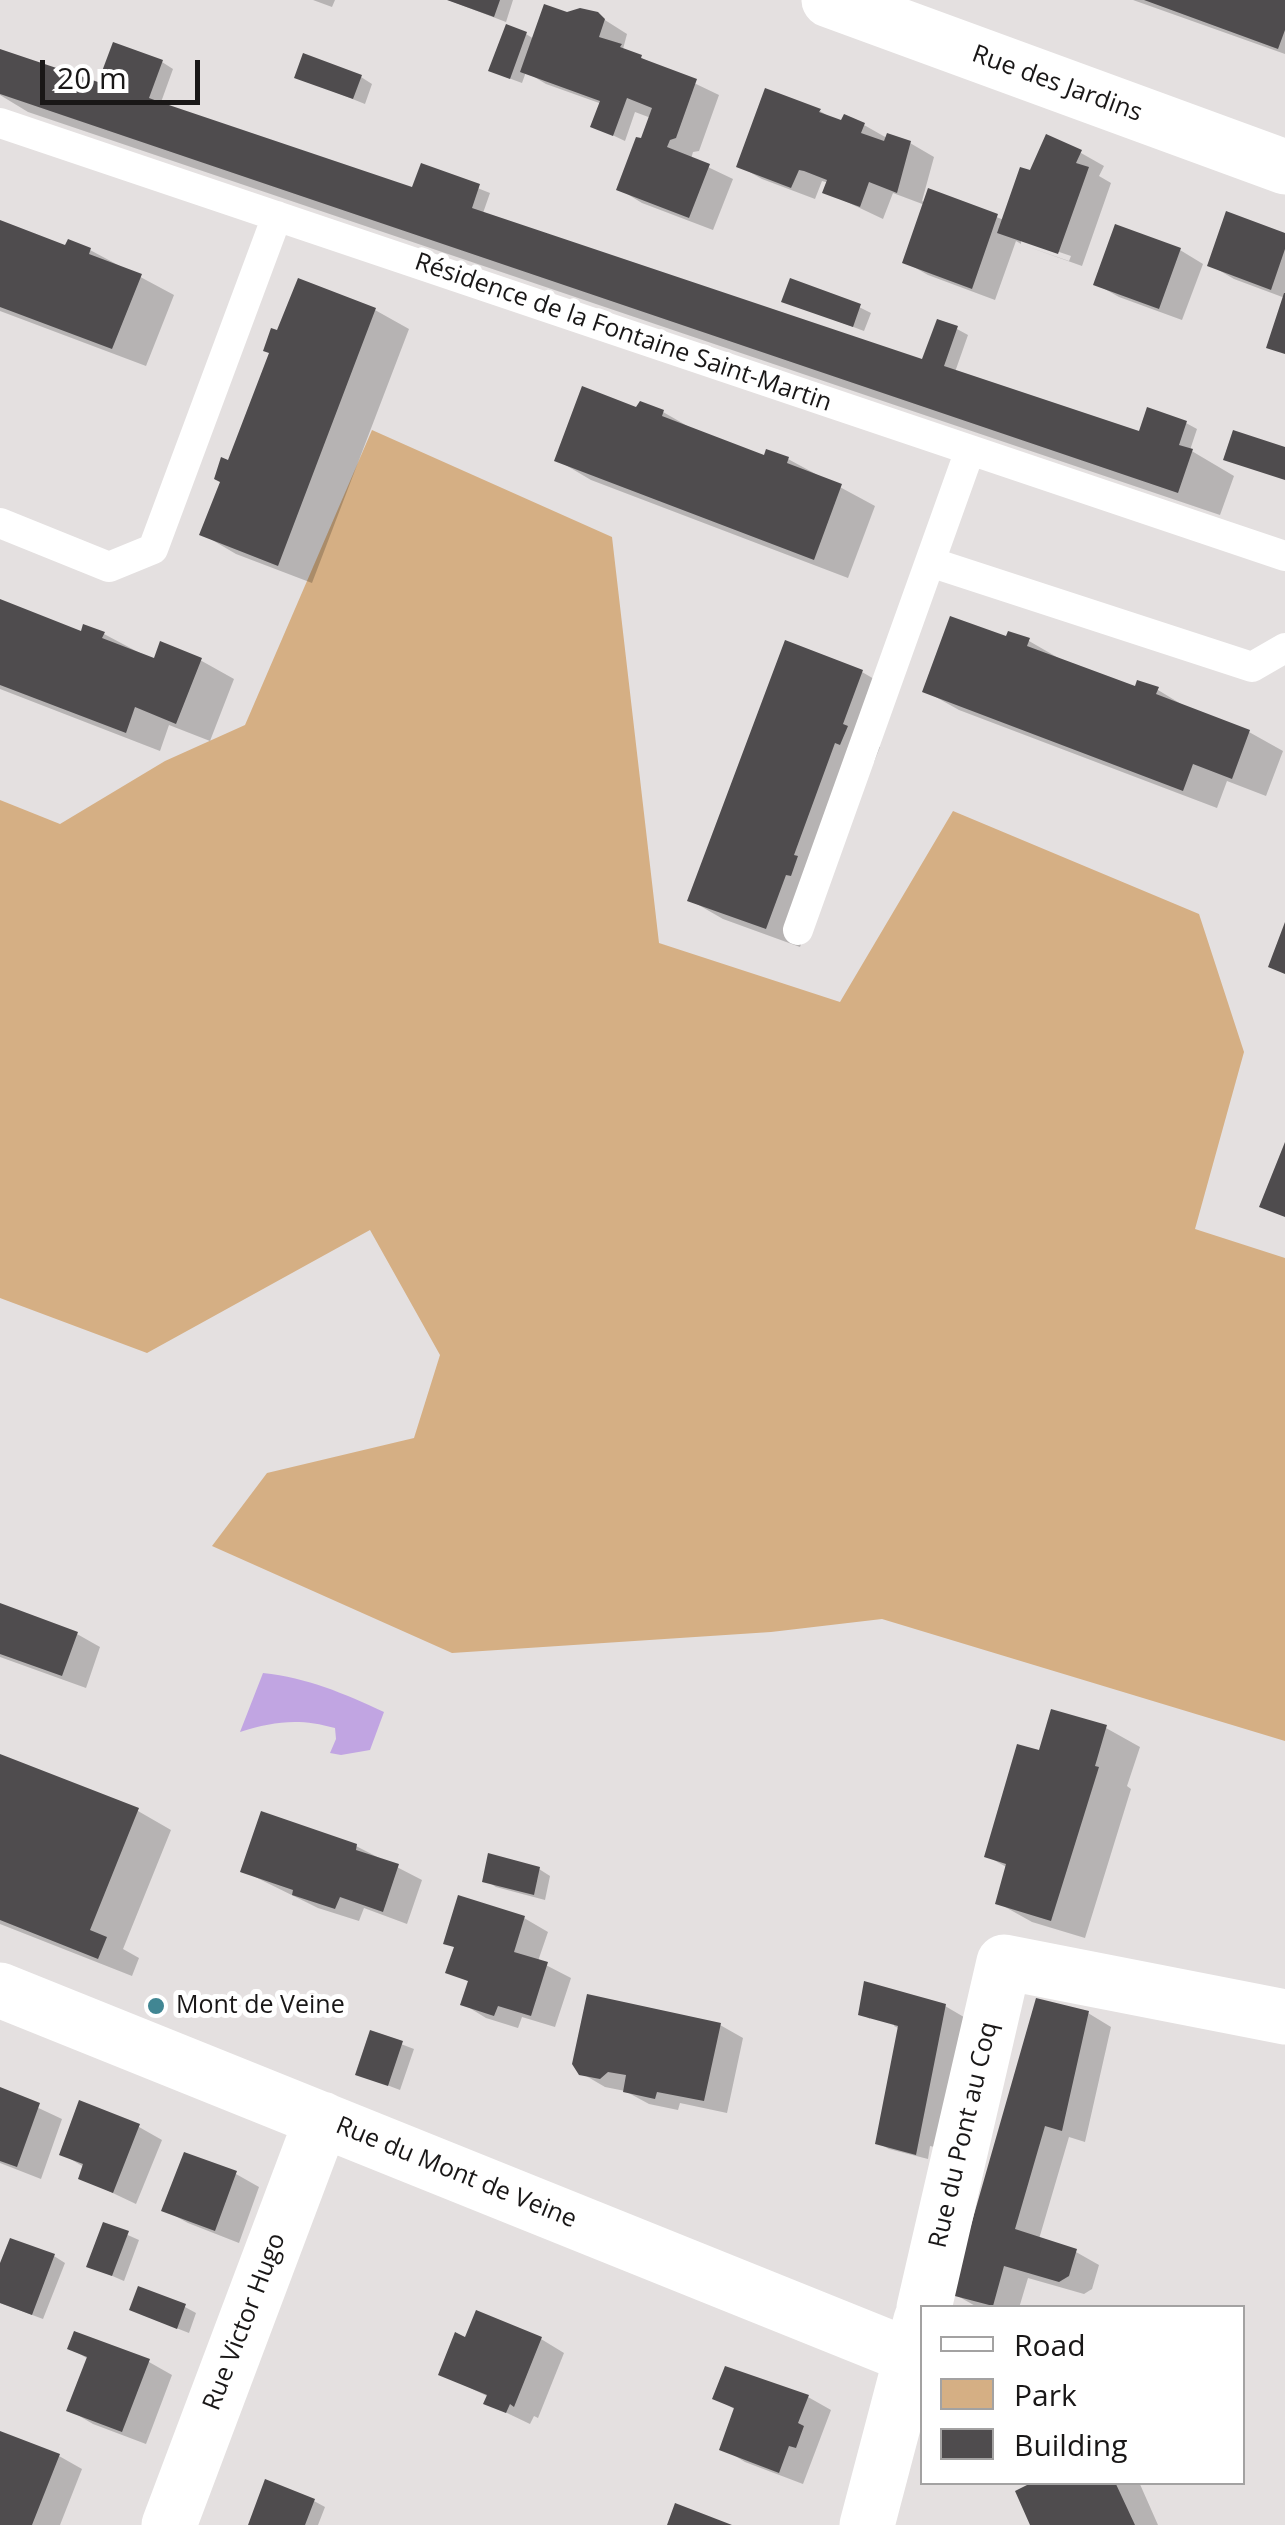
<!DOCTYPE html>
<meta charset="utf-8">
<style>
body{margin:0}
#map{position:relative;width:1285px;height:2525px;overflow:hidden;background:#e4e0e0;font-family:"Open Sans",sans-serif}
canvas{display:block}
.legend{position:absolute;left:920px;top:2305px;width:325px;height:180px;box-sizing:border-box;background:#fff;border:2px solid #a3a2a2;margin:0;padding:12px 18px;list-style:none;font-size:30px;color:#191717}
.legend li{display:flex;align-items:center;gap:20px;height:50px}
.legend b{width:50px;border:2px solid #a3a2a2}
.scale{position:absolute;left:40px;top:60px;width:160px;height:45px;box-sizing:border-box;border:5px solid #191717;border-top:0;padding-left:12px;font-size:30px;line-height:35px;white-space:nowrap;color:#191717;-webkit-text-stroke:8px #fff;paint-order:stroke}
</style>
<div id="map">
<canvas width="1285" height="2525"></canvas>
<ul class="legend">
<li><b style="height:12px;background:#fff"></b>Road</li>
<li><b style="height:28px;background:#d5af84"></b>Park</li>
<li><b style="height:28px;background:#4f4c4e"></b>Building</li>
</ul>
<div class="scale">20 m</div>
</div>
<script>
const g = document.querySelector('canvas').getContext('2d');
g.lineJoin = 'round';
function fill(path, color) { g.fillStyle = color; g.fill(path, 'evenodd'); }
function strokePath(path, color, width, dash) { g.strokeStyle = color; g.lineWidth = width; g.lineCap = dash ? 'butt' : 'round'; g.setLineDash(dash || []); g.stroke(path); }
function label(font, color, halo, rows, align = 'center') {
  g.font = font + ' "Open Sans",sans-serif'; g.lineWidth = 10; g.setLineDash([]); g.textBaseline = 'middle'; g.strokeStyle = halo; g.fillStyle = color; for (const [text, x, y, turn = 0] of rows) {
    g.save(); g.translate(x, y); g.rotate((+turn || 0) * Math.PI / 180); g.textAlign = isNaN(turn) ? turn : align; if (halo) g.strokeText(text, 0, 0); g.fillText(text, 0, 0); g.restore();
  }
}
fill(new Path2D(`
 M372 430 612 537 659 943 840 1002 953 811 1199 914 1244 1052 1195 1229 1285 1258V1741L882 1619 771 1632 452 1653 212 1546 267 1473 414 1438 440 1355 370 1230 147 1353 0 1298V800L60 824 165 761 245 725Z`), '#d5af84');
fill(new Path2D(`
 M263 1673C308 1678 343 1693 384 1712L370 1750 341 1755 330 1753 336 1739 335 1728C300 1718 274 1721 240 1732Z`), '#c1a5e2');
fill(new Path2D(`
 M313 0H335L332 7Z
 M448 0H513L506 22Z
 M1133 0H1285V54Z
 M567 15H597L627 34 623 49 719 95 699 151 693 152 691 159 733 179 713 230 642 203 619 189 651 118 635 112 625 141 593 126 602 104 546 84 526 72 522 83 503 76 526 34 534 39Z
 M0 51 110 88 162 62 173 69 160 105 413 190 422 166 490 193 483 213 924 361 957 329 968 335 955 372 1140 434 1186 423 1197 429 1190 450 1234 476 1220 515 28 112 0 95Z
 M297 77H361L372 84 365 104Z
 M766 91 820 111 840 123 864 125 887 138 910 143 934 157 922 201 926 203 929 191 1004 220 1031 173 1081 153 1104 166 1099 176 1111 183 1082 266 1023 245 1069 261 1071 256 1021 239V244L1016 241 995 300 928 275 905 262 925 205 893 193 883 219 826 192 829 183 822 181 815 199 762 179 739 166Z
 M0 223 66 248 90 250 174 295 146 366 0 311Z
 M1285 236V298L1234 279 1210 265Z
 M1180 250 1203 264 1182 320 1119 297 1096 284Z
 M784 301 859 307 871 313 864 331Z
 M375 310 409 329 312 583 236 554 202 534Z
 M637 410 663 412 698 432 765 458 768 452 788 459 875 506 848 578 591 480 557 460Z
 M0 601 82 634H104L155 661 200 660 234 679 210 741 169 725 160 751 0 689Z
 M1007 640 1029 641 1062 660 1136 689 1158 690 1191 710 1249 732 1283 751 1266 796 1227 781 1217 808 959 710 925 691Z
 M862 672 895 691 875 745 880 747 874 762 869 761 800 947 723 919 690 900Z
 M0 1606 77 1634 100 1647 86 1688 0 1657Z
 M1106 1728 1140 1747 1127 1786 1131 1789 1085 1938 1032 1922 998 1903 1008 1868 987 1856 1040 1753Z
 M0 1756 138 1811 171 1830 123 1949 139 1958 132 1976 0 1924Z
 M356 1846 422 1880 407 1924 364 1908 359 1921 318 1908 243 1871Z
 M539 1869 550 1876 545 1900 496 1887 485 1880Z
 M524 1918 548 1932 538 1961 571 1978 555 2027 522 2017 518 2028 486 2018 463 2004 470 1982 448 1972 456 1948 446 1942Z
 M945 2006 969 2020 943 2149 930 2146 928 2159 889 2149 878 2143 900 2029 894 2026 895 2022 870 2015V2019L861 2014Z
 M1088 2013 1111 2027 1085 2142 1069 2137 1039 2239 1076 2252 1099 2265 1092 2289 1084 2294 1028 2278 1019 2308H979L954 2294Z
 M720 2025 743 2038 727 2113 680 2103 678 2110 649 2104 625 2091 605 2087 581 2073Z
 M372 2033 414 2049 400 2090 358 2074Z
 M0 2090 62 2119 41 2179 0 2163Z
 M139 2127 162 2140 136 2204 81 2178 84 2167 62 2154Z
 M236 2174 259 2187 239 2243 188 2223 164 2210Z
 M105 2225 139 2240 124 2281 89 2266Z
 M54 2256 65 2263 43 2319 0 2303V2270Z
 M185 2307 196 2313 189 2333 143 2315Z
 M478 2313 541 2339 564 2353 538 2418 534 2416 530 2424 486 2403 489 2397 441 2374 467 2340Z
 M75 2334 149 2362 172 2375 146 2444 93 2424 69 2410 88 2359 70 2348Z
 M808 2397 831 2410 803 2484 745 2462 722 2448 736 2410 715 2398Z
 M0 2434 59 2456 82 2469 60 2525H0Z
 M1039 2482H1139L1158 2525H1033Z
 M314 2501 325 2507 318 2525H250Z`), '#0003');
fill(new Path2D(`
 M447 0H500L494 17Z
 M1144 0H1285V30L1278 49Z
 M544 4 567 12 580 8 598 12 605 19 599 37 622 44 620 47 642 55 641 58 697 79 676 138 670 140 667 147 710 164 689 218 616 190 636 137 641 138 652 108 627 98 613 136 590 127 600 101 520 72Z
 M506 24 527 32 510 79 488 71Z
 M113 42 163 60 149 98 160 102 412 187 421 163 480 184 472 208 922 359 937 319 958 326 944 366 1139 431 1147 407 1187 421 1179 445 1193 449 1178 493 0 94V49L98 82Z
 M303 53 362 75 353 99 294 78Z
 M765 88 821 109 819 112 841 120 844 114 865 123 861 133 884 141 887 133 911 141 897 193 869 182 860 207 822 193 827 180 804 171 799 170 791 188 736 167Z
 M1046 134 1082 150 1076 163 1089 167 1058 254 997 233 1020 167 1030 170Z
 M928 188 998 214 972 289 902 263Z
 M1226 211 1285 233V249L1271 290 1207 266Z
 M0 220 65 245 68 239 91 248 89 254 142 274 112 349 0 307Z
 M1115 224 1181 248 1159 309 1093 285Z
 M298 278 376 308 278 566 199 535 220 482 214 479 221 457 228 460 269 353 263 351 271 328 277 330Z
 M790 278 861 304 853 327 781 302Z
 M1284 293H1285V354L1266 348Z
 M582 386 636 407 640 401 664 410 662 416 764 455 766 449 789 457 787 463 842 484 814 560 554 461Z
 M1233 430 1285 447V480L1223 460Z
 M0 599 81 631 83 624 105 632 102 638 154 658 160 641 202 658 176 724 135 707 126 733 0 685Z
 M950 616 1006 636 1008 631 1030 638 1027 646 1135 686 1137 680 1159 687 1156 694 1250 730 1232 779 1193 764 1183 791 922 692Z
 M785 640 863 670 843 724 848 726 840 745 835 743 794 855 798 856 791 876 786 875 766 929 687 901Z
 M1285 922V974L1268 967Z
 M1285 1142V1217L1259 1207Z
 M0 1603 78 1632 62 1676 0 1654Z
 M1051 1709 1107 1725 1095 1766 1099 1767 1051 1921 995 1904 1006 1864 984 1857 1017 1744 1039 1750Z
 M0 1754 139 1808 90 1930 107 1937 98 1959 0 1920Z
 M261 1811 357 1844 356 1850 399 1864 383 1912 340 1897 335 1909 292 1895 293 1890 240 1872Z
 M488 1853 540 1867 534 1895 482 1882Z
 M458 1895 525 1916 514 1952 548 1962 531 2016 498 2006 494 2016 460 2005 468 1981 445 1973 454 1947 443 1944Z
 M864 1981 946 2004 916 2155 875 2144 898 2026 858 2015Z
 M587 1994 721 2023 704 2101 657 2092 655 2099 623 2092 626 2075 608 2072 600 2079 579 2075 572 2064Z
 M1036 1998 1089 2011 1062 2131 1045 2126 1015 2229 1077 2249 1069 2276 1059 2282 1004 2266 993 2306 951 2295Z
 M370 2030 403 2041 388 2086 355 2075Z
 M0 2087 40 2103 17 2167 0 2161Z
 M79 2100 140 2124 113 2193 78 2179 83 2164 59 2155Z
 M184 2152 237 2171 215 2231 161 2211Z
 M103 2222 129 2231 112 2276 86 2267Z
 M10 2238 55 2254 32 2315 0 2303V2263Z
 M138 2286 186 2304 177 2329 129 2310Z
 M476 2310 542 2337 514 2407 510 2404 506 2413 483 2404 487 2395 438 2375 455 2332 465 2337Z
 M74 2331 150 2359 122 2432 66 2411 87 2357 67 2349Z
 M725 2366 809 2395 798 2423 804 2426 796 2448 789 2446 779 2473 719 2450 734 2408 712 2399Z
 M0 2431 60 2454 32 2525H0Z
 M265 2479 315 2499 305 2525H248Z
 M1033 2482H1115L1135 2525H1030L1015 2491Z
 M675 2503 732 2525H667Z`), '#4f4c4e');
strokePath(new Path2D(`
 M0 123 1285 556
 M0 523 109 567 153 549 277 216
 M930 562 1252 667 1285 648
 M798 930 970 450`), '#fff', 30);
strokePath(new Path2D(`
 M829 0 1285 167
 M0 1990 912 2357
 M924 2308 1004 1962 1285 2017
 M169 2525 322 2119
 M867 2525 921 2320`), '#fff', 55);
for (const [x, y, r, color] of [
 [156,2006,10,"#418693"]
]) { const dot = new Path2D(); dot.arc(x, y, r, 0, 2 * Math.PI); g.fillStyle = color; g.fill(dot); strokePath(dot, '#fff', 4); }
label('25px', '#191717', '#fff', [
 ["Rue des Jardins",1057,84,20],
 ["Résidence de la Fontaine Saint-Martin",623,333,19],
 ["Rue du Pont au Coq",964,2135,-77],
 ["Rue du Mont de Veine",456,2173,22],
 ["Rue Victor Hugo",245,2322,-69]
]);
label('25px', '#191717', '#fff', [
 ["Mont de Veine",176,2006]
], 'left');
</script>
